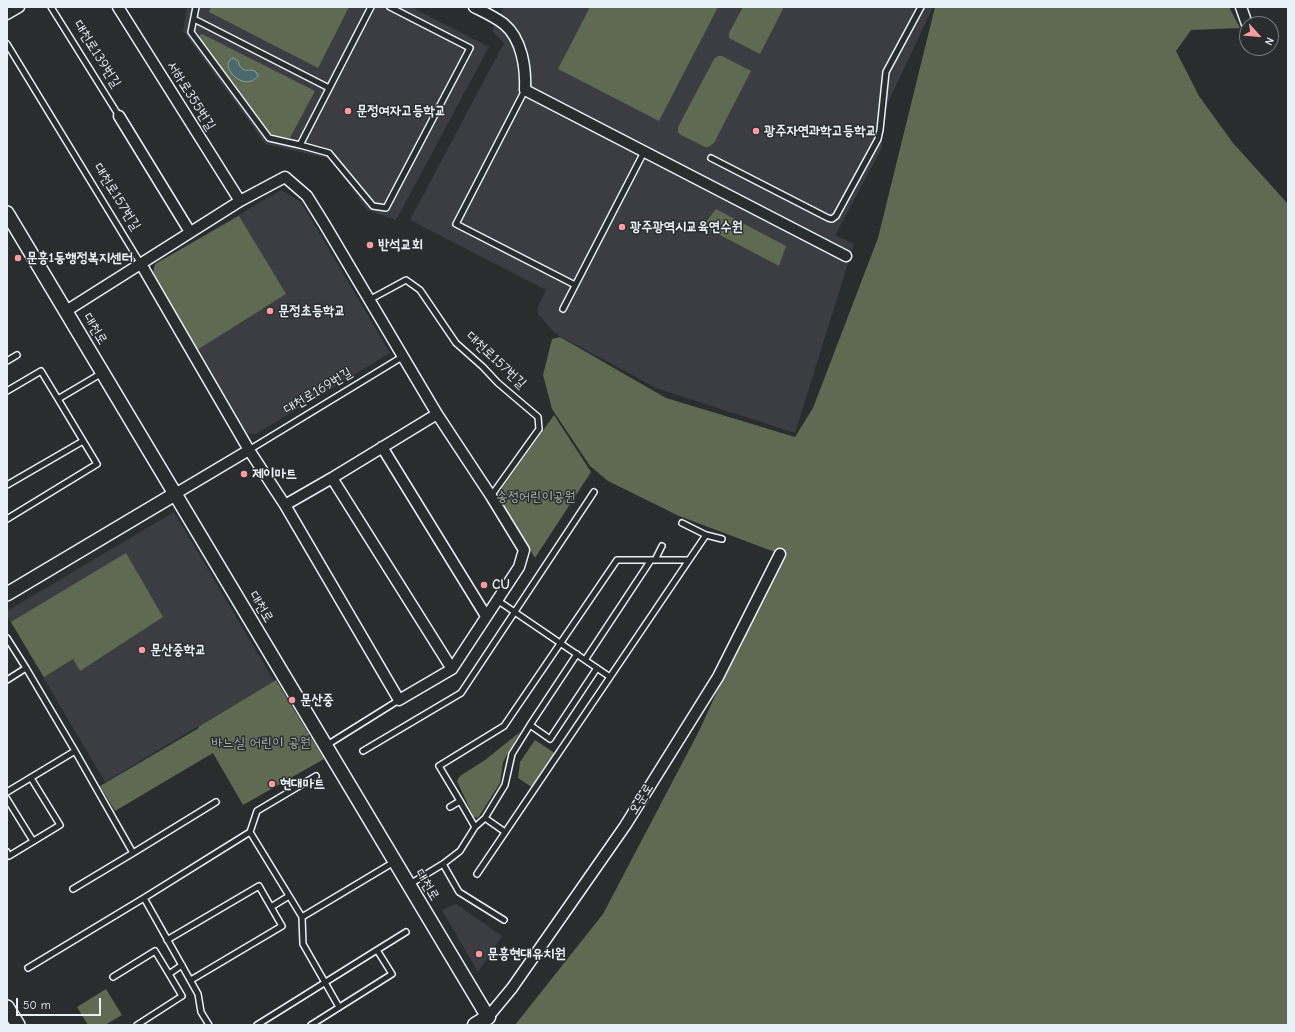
<!DOCTYPE html>
<html>
<head>
<meta charset="utf-8">
<style>
	body { margin:0 }
	#map { position:relative; width:1295px; height:1032px; overflow:hidden; background:#2a2d2e; font-family:"Comic Neue",sans-serif }
	canvas { display:block }
	.frame { position:absolute; inset:0; border:8px solid #e8f1f8; pointer-events:none }
	.north { position:absolute; left:1239px; top:16px; width:40px; height:40px; box-sizing:border-box; background:#2a2d2e; border:1px solid #767b7f; border-radius:50%; rotate:117deg; font-size:11px; font-weight:700; line-height:16px; text-align:center; color:#e8f1f8 }
	.north::after { content:''; display:block; margin:auto; width:14px; height:18px; background:#ff9aa2; clip-path:polygon(50% 0,100% 100%,50% 72%,0 100%) }
	.scale { position:absolute; left:16px; top:998px; width:85px; height:18px; box-sizing:border-box; border:2px solid #e8f1f8; border-top:0; padding-left:5px; font-size:12px; line-height:14px; white-space:nowrap; color:#e8f1f8; -webkit-text-stroke:3px #2a2d2e; paint-order:stroke }
</style>
</head>
<body>
<div id="map">
<canvas width="1295" height="1032"></canvas>
<div class="frame"></div>
<div class="north">N</div>
<div class="scale">50 m</div>
</div>
<script>
const ctx = document.querySelector('canvas').getContext('2d');
ctx.lineJoin = 'round';
function paint(path, color) { ctx.fillStyle = color; ctx.fill(path, 'evenodd'); }
function trace(path, color, width, dash) { ctx.strokeStyle = color; ctx.lineWidth = width; ctx.lineCap = dash ? 'butt' : 'round'; ctx.setLineDash(dash || []); ctx.stroke(path); }
function label(font, color, halo, rows, align = 'center') {
  ctx.font = font + ' "Comic Neue","Poor Story",sans-serif'; ctx.lineWidth = 3; ctx.setLineDash([]); ctx.textBaseline = 'middle'; ctx.strokeStyle = halo; ctx.fillStyle = color; for (const [text, x, y, turn = 0] of rows) {
    ctx.save(); ctx.translate(x, y); ctx.rotate((+turn || 0) * Math.PI / 180); ctx.textAlign = isNaN(turn) ? turn : align; if (halo) ctx.strokeText(text, 0, 0); ctx.fillText(text, 0, 0); ctx.restore();
  }
}
const built = new Path2D(`
	M187 7H411L489 47 396 220 367 210 331 159 265 144 254 128 183 31Z
	M504 7H933L882 115V148L835 235 854 244 795 433 656 388 556 334 538 314V307L546 290 410 220 504 43 492 31Z
	M281 190 301 202 390 353 256 434 244 433 153 273 155 264Z
	M174 512 274 681 105 782 7 616V611Z
	M456 904 502 936 478 972 442 910Z`);
const green = new Path2D(`
	M211 7H349L318 68 209 12Z
	M590 7H718L659 121 558 69Z
	M743 7H784L760 54 729 38V33Z
	M935 7H1229L1240 28 1191 30 1176 51 1199 96 1233 143 1288 204V1025H515L603 914 699 731 780 554 679 516 608 481 590 466 552 409 543 375 552 339 560 337 666 398 795 437 813 408 878 238Z
	M202 34 315 91 290 138 269 134 197 37Z
	M718 56H722L751 71 714 143 708 147H705L681 135 678 132V127L714 59Z
	M716 209 786 246 779 266 703 226Z
	M239 216 286 294 197 350 153 273 155 264Z
	M554 415 591 472 535 558 497 495Z
	M126 553 163 617 80 671 73 659 44 677 11 622Z
	M276 680 324 759 243 805 213 753 115 811 100 786 199 728 198 727Z
	M520 732 503 762 500 783 480 815 477 818 473 816 457 781 460 776 485 760Z
	M535 740 556 754 533 788 518 778 520 762Z
	M106 989 122 1015 105 1025H88L77 1007Z`);
const water = new Path2D(`
	M233 58 238 61C241 70 243 71 253 70L257 73 258 76C243 94 217 64 233 58Z`);
const service = new Path2D(`
	M51 7 119 116
	M196 7 191 32 269 138 300 145 371 7
	M194 19 329 88
	M7 44 141 264
	M525 90 456 224 575 285
	M300 145 329 153 373 206 386 208 470 48 390 7
	M711 158 828 218 832 219 836 216 878 139 880 130 886 72 921 7
	M369 300 406 280 420 290 456 343 483 367 498 383 538 417 539 429 491 496
	M563 309 644 152
	M7 361 17 355
	M7 391 41 371 58 399
	M249 450 402 357
	M7 485 83 441
	M7 519 97 464 58 399 102 373
	M682 523 706 535 689 560
	M706 535 722 539
	M655 560 662 546
	M497 600 610 677
	M7 638 26 668 7 680
	M585 660 651 560
	M530 725 550 739 597 668
	M327 745 399 700
	M75 751 133 853 216 802
	M363 751 461 693 594 492
	M7 792 75 751 26 668
	M7 799 33 841
	M450 807 460 801
	M485 818 505 832
	M475 827 460 801 439 766 504 726 617 560H689L477 874
	M250 832 302 917
	M7 852 9 856 60 825 31 778
	M443 864 459 892 504 920
	M410 884 443 864 460 851 475 827 485 818 505 785 512 754 530 725 577 654
	M73 889 133 853
	M144 898 198 994 201 1012 209 1025
	M167 940 259 886 271 907
	M28 968 144 898 250 832 257 811 316 776
	M113 977 155 951 169 974 182 965
	M191 980 282 926 271 907 289 896
	M339 1007 303 944 302 917 394 862
	M137 1025 182 996 169 974
	M257 1025 377 950
	M311 1025 392 974 377 950 406 932`);
const minor = new Path2D(`
	M118 7 240 201
	M474 7C484 12 495 17 504 24 522 39 526 68 525 90L846 256
	M1241 7 1247 24
	M7 14 19 7
	M119 116 190 232
	M66 311 240 201 285 177 307 196 325 225 437 414 491 496 524 550 519 567 452 669 399 700 285 505 249 450 141 264
	M382 447 486 616
	M332 478 452 669
	M175 494 249 450
	M285 505 332 478 437 414
	M488 1017 512 988 625 826 718 677 780 554`);
const tertiary = new Path2D(`
	M7 213 488 1017
	M7 594 175 494
	M7 1007 18 1025`);
const secondary = new Path2D(`
	M475 1025 488 1017`);
const markers = [
	[348,111,4,"#ff9aa2"],
	[756,131,4,"#ff9aa2"],
	[622,227,4,"#ff9aa2"],
	[370,245,4,"#ff9aa2"],
	[18,258,4,"#ff9aa2"],
	[270,311,4,"#ff9aa2"],
	[244,474,4,"#ff9aa2"],
	[484,585,4,"#ff9aa2"],
	[142,650,4,"#ff9aa2"],
	[292,700,4,"#ff9aa2"],
	[272,784,4,"#ff9aa2"],
	[479,954,4,"#ff9aa2"]
];
const streetNames = [
	["대천로139번길",97,54,58],
	["서하로355번길",191,96,58],
	["대천로157번길",117,197,58],
	["대천로",95,329,59],
	["대천로157번길",496,360,43],
	["대천로169번길",318,391,-31],
	["대천로",261,607,59],
	["오문로",641,799,-58],
	["대천로",427,885,59]
];
const poiNames = [
	["문정여자고등학교",356,111],
	["광주자연과학고등학교",764,131],
	["광주광역시교육연수원",630,227],
	["반석교회",378,245],
	["문흥1동행정복지센터",26,258],
	["문정초등학교",278,311],
	["제이마트",252,474],
	["CU",492,585],
	["문산중학교",150,650],
	["문산중",300,700],
	["현대마트",280,784],
	["문흥현대유치원",487,954]
];
const parkNames = [
	["송정어린이공원",536,497],
	["바느실 어린이 공원",261,743]
];
paint(built, '#3c3d43');
paint(green, '#5e6a51');
paint(water, '#4b696c');
trace(water, '#8a9fa4', 1);
trace(service, '#e8f1f8', 8);
trace(minor, '#e8f1f8', 13);
trace(tertiary, '#e8f1f8', 16);
trace(secondary, '#e8f1f8', 17);
trace(service, '#2a2d2e', 5);
trace(minor, '#2a2d2e', 10);
trace(tertiary, '#2a2d2e', 13);
trace(secondary, '#2a2d2e', 14);
for (const [x, y, r, color] of markers) { const dot = new Path2D(); dot.arc(x, y, r, 0, 2 * Math.PI); ctx.fillStyle = color; ctx.fill(dot); trace(dot, '#2a2d2e', 1.5); }
label('14px', '#e8f1f8', '#2a2d2e', streetNames);
label('bold 14px', '#e8f1f8', '#2a2d2e', poiNames, 'left');
label('14px', '#aab4ad', '#2a2d2e', parkNames);
</script>
</body>
</html>
